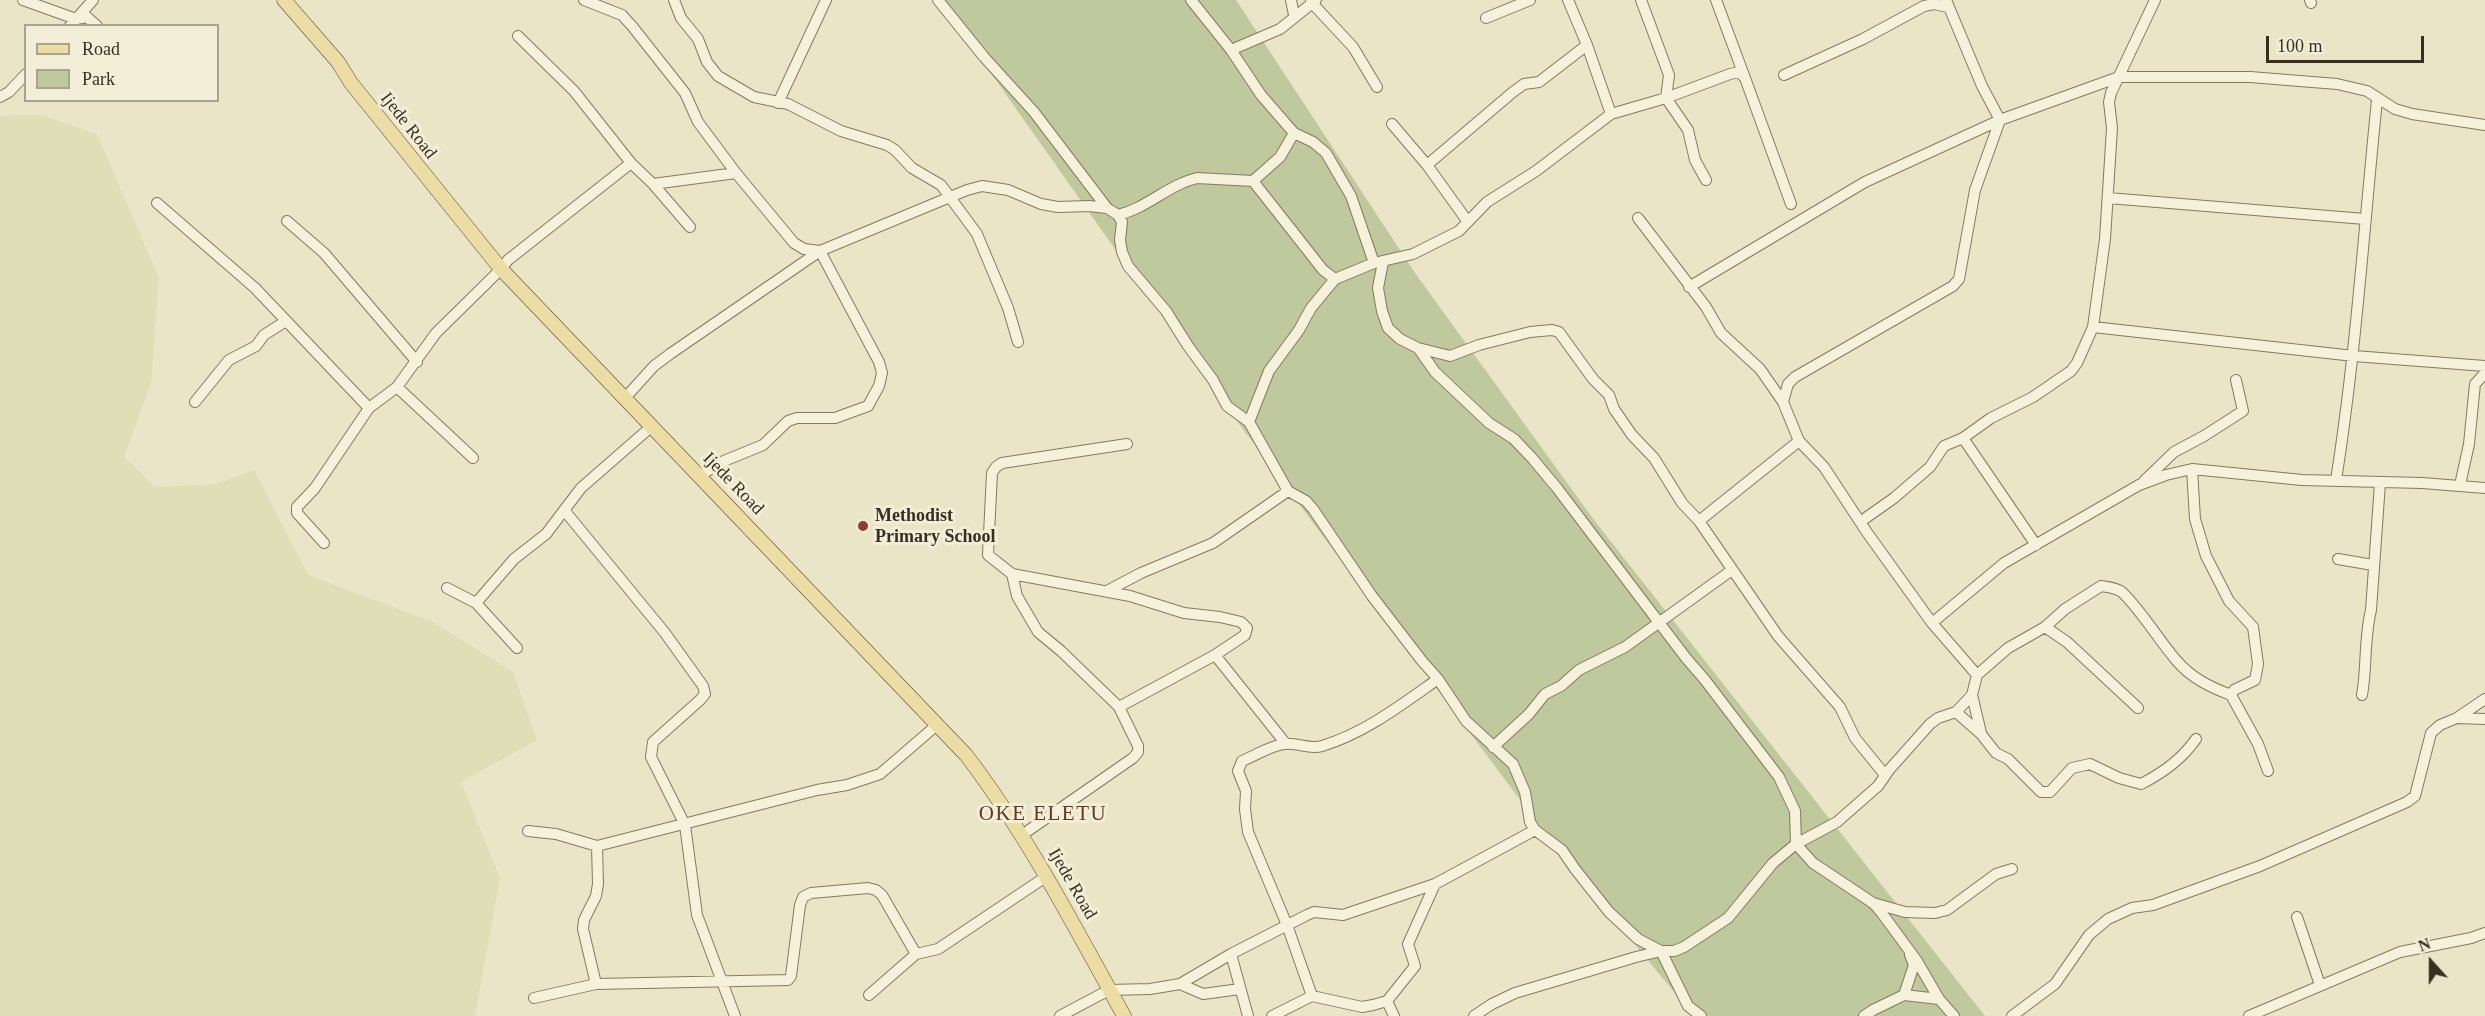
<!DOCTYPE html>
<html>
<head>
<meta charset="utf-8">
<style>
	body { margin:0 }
	#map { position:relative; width:2485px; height:1016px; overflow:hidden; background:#ebe5c8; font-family:"Times New Roman",serif }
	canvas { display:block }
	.legend { position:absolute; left:24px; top:24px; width:195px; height:78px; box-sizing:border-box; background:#f3eed7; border:2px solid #a8a28e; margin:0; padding:8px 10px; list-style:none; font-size:18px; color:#382f21 }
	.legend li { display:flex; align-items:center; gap:12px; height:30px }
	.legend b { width:30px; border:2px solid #a8a28e }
	.north { position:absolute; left:2401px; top:932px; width:60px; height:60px; -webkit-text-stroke:4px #f3eed7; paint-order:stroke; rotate:339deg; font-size:16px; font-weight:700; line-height:24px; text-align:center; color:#382f21 }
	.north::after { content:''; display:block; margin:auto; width:21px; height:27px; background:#382f21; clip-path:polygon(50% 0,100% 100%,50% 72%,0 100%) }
	.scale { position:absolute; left:2266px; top:36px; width:158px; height:27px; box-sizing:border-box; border:3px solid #382f21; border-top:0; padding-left:8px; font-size:18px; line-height:21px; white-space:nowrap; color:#382f21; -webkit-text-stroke:4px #f3eed7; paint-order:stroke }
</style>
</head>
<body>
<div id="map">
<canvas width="2485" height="1016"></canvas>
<ul class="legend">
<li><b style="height:8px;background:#ebdda4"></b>Road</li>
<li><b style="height:16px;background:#bfc99d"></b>Park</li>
</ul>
<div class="north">N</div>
<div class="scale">100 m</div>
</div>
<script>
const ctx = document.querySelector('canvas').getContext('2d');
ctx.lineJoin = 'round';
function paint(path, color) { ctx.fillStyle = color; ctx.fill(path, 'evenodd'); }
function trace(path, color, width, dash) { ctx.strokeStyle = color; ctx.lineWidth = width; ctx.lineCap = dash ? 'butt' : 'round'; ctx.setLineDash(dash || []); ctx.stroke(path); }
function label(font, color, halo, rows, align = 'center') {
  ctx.font = font + ' "Times New Roman",serif'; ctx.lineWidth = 6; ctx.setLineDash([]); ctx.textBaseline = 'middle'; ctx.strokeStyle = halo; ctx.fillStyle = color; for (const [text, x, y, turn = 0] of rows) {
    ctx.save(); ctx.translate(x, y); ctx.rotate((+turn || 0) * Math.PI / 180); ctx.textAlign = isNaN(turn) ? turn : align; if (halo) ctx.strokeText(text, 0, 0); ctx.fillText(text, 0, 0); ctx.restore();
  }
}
const farmland = new Path2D(`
	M41 115 97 134 159 278 151 383 124 457 155 487 216 484 254 470 308 575 433 622 513 672 537 740 461 782 500 878 475 1016H0V116Z`);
const green = new Path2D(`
	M933 0H1236L1415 273 1594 520 1985 1016H1694L1565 860 1225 405 976 52Z`);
const minor = new Path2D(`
	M23 0 76 19 87 17 97 26
	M584 0 622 15 632 26 685 93 698 122 736 173 794 243 804 249 820 251 879 362 882 373 879 386 868 406 835 418H797L788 421 763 445 719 463 700 476
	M674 0 681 18 698 39 707 62 718 76 754 97 788 104 841 131 887 145 895 150 912 168 941 185 977 234 1008 308 1018 342
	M938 0 984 57 1034 112 1107 208
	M1191 0 1231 50 1261 95 1294 133 1313 142 1326 153 1351 196 1374 263
	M1291 0 1294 15
	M1568 0 1587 45 1611 114
	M1641 0 1669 75 1666 98 1688 130 1695 160 1706 180
	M1716 0 1745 78
	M2310 0 2311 3
	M1311 2 1353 47 1377 87
	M1486 18 1530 0
	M70 26 93 0
	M518 36 574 91 631 163 653 184 690 227
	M1231 50 1280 29 1316 0
	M1784 75 1863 39 1924 6 1934 4 1948 7
	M0 97 9 92 26 74
	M778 103 826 0
	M1392 124 1427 165 1468 222
	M1427 165 1513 92 1524 84 1539 82 1587 45
	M1253 181 1323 270 1335 279
	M653 184 736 173
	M2108 198 2365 219
	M157 203 255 288 369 408
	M1118 215C1147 208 1168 185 1197 178L1253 181 1280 157 1294 133
	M1638 218 1706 307 1721 333 1760 369 1783 402 1799 441 1824 467 1866 531 1932 623 1977 675
	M287 221 324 253 417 362
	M1383 262 1378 288 1382 311 1388 328 1400 339 1418 348 1435 372 1489 423 1514 439 1532 458 1557 488 1686 658 1705 680 1779 777 1795 811 1796 844 1813 863 1873 903 1881 912 1917 961 1939 999 1954 1016
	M1689 287 1865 182 2000 120 2119 77H2250L2337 84 2367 91 2395 109 2412 114 2485 125
	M2093 327 2354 356 2485 366
	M1418 348 1450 356 1479 345 1530 332 1552 330 1559 332 1593 379 1609 395 1614 409 1632 435 1654 458 1682 503 1699 521 1778 636 1840 707 1855 738 1885 775
	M397 387 473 458
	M625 398 654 366 670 354 820 251 967 190 982 186 1008 190 1041 204 1058 207 1089 206 1107 208 1118 215 1122 222 1120 240 1122 252 1128 266 1166 311 1188 346 1213 380 1227 406 1249 422 1288 491 1306 501 1313 509 1372 596 1422 661 1438 679 1466 721 1513 764 1525 792 1530 822 1535 830 1562 850 1575 869 1609 912 1638 939 1661 951 1688 1006 1701 1016
	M195 402 229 360 256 346 264 335 286 321
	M1783 402 1788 384 1795 377 1953 286 1959 279 1975 190 2000 120 1982 86 1946 0
	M1249 422 1269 371 1299 330 1311 308 1335 279 1374 263 1413 254 1459 231 1487 202 1536 171 1611 114 1666 98 1730 74 1739 72 1745 78 1791 204
	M1963 438 2036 545
	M2192 469 2195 519 2206 556 2229 601 2253 627 2258 664 2255 680 2234 690 2231 695
	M2336 480C2356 354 2364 227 2377 100
	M2144 481 2174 452 2204 436 2243 411 2236 380
	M2460 485 2469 444 2475 384 2485 373
	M564 510 665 633 703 686 705 694 700 700 653 742 651 757 685 825 697 915 735 1016
	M1699 521 1799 441
	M1860 522 1894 498 1930 467 1944 446 1963 438 1991 418 2033 397 2071 371 2077 363 2093 327 2105 239 2112 128 2109 102 2111 93 2155 0
	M324 543 297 513V507L315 488 369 408 397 387 436 333 501 269 508 260 631 163
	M2338 559 2373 565
	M1012 574 1017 596 1038 632 1061 651 1119 707 1138 746V752L1133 758 1022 835
	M447 588 476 603 517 648
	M1107 591 1141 573 1213 543 1288 491
	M476 603 514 559 546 534 581 488 652 426
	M1932 623 2004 563 2139 485 2166 475 2192 469 2302 480 2422 483 2485 488
	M2045 627 2067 642 2138 708
	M1215 655 1286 744
	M1972 695 1981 733
	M2362 695C2367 667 2364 638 2371 610L2380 483
	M1119 707 1215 655 1245 635 1247 628 1241 622 1220 617 1184 613 1130 596 1012 574 988 555 992 473 996 467 1002 463 1127 444
	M1956 712 1981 734 1996 753 2008 759 2041 792H2050L2072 768 2090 764 2119 778 2141 784C2163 773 2182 759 2196 739
	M2458 718 2485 719
	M1493 747 1529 714 1545 694 1561 686 1579 670 1625 647 1732 570
	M528 831 556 834 597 846 817 790 847 785 880 774 938 724
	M1873 903 1905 912 1935 913 1947 910 1996 874 2012 869
	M2297 917 2320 985
	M1231 954 1248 1016
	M596 984 583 929 584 920 596 896 598 884 597 846
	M1180 984 1203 994 1240 989
	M869 995 916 954 938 949 1047 876
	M1904 995 1939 999
	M1312 996 1287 925 1248 832 1245 809 1246 791 1238 771 1242 761C1255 756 1271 745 1285 744 1297 742 1309 750 1322 746 1365 733 1401 705 1438 679
	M534 998 596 984 788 980 791 976 800 905 803 897 811 893 868 888 876 890 882 895 916 954
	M1387 1001 1394 1016
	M1060 1016 1109 990 1150 989 1180 984 1231 954 1307 915 1314 912 1343 915 1435 884 1535 830
	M1272 1016 1312 996 1362 1007 1373 1005 1387 1001 1415 966 1408 944 1435 884
	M1474 1016 1492 1004 1515 993 1636 957 1661 951H1674L1684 947 1728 918 1773 863 1796 844 1837 822 1878 786 1889 770 1930 724 1938 718 1956 712 1972 695 1977 675 2008 648 2045 627 2065 609 2101 586C2108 587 2118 588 2123 593 2143 613 2158 639 2176 660 2191 678 2210 687 2231 695L2258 744 2268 771
	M1864 1016 1873 1010 1904 995 1914 965 1910 955
	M2012 1016 2055 984 2089 935 2108 919 2132 908 2153 905 2260 866 2407 802 2415 796 2431 733 2440 725 2457 718 2485 699
	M2249 1016 2400 952 2471 938 2485 933`);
const major = new Path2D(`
	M284 0 338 62 351 83 501 269 966 755C1028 836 1074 926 1124 1016`);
const markers = [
	[863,526,6,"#903d33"]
];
const streetNames = [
	["Ijede Road",408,126,52],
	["Ijede Road",733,484,46],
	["Ijede Road",1072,884,60]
];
const poiNames = [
	["Methodist",875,516],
	["Primary School",875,537]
];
const quarterNames = [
	["OKE ELETU",1043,814]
];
paint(farmland, '#e0deb6');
paint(green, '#bfc99d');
trace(minor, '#86785f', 12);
trace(major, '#544632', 15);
trace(minor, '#f6f1db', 10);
trace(major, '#ebdda4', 14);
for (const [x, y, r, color] of markers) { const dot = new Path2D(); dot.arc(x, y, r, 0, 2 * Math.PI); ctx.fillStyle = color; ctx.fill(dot); trace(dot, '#f3eed7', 2); }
label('18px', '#382f21', '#f3eed7', streetNames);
label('bold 18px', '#382f21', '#f3eed7', poiNames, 'left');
ctx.letterSpacing = '1.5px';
label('21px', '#613824', '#f3eed7', quarterNames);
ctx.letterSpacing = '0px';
</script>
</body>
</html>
